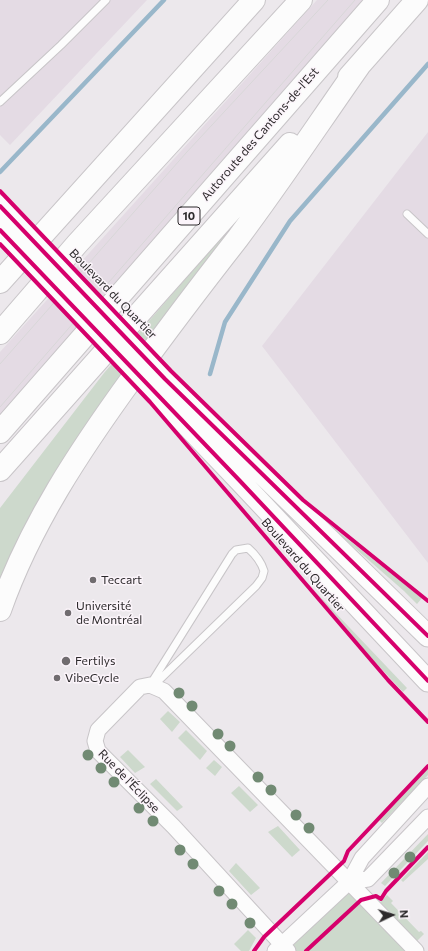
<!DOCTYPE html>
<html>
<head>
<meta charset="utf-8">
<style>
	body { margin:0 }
	#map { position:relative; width:428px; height:951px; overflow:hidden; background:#ece8ec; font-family:Commissioner,sans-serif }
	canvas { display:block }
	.north { position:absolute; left:372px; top:895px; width:40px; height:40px; -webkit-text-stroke:3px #fbf4fa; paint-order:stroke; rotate:86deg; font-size:11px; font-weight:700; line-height:16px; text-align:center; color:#2d2a2c }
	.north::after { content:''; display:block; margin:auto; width:14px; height:18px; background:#2d2a2c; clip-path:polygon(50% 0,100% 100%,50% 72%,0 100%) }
</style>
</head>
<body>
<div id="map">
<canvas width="428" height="951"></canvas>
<div class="north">N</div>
</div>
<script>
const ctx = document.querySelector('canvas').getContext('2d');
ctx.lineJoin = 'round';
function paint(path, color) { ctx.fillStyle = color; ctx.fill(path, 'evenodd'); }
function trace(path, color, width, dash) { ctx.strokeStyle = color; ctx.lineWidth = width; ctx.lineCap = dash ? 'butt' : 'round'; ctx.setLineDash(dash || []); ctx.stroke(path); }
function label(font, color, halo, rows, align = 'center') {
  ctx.font = font + ' Commissioner,sans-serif'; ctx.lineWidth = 3; ctx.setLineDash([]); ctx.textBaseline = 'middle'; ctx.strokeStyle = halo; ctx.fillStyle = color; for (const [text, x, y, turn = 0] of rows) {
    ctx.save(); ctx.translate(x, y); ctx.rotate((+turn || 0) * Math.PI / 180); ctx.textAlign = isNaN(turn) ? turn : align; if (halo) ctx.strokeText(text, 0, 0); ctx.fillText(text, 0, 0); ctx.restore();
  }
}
const built = new Path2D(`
	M0 0H147L10 145 0 135Z
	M317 0H363L0 415V352Z
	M428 132V563L262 346Z`);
const green = new Path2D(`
	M270 181 0 596V508L104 373Z
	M316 514 422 598 417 604 404 591Z
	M310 586 407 688 403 692 374 661Z
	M168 711 180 722 172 732 160 719Z
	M186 730 207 751 200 760 178 738Z
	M128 750 145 767 135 773 120 757Z
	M214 760 222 767 215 776 206 768Z
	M428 768V775L382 823 379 820Z
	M156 779 183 807 177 811 150 784Z
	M239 786 258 805 250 812 231 793Z
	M278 826 300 850 292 857 268 832Z
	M428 834V841L385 886 381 883Z
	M428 852V859L403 882 401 880Z
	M236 863 260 888 251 895 229 871Z
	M349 882 416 951H288L282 945Z
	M387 895 393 901 391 903 419 932 421 931 424 934 416 942 380 902Z
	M248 930 256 938 249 951H241L234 944Z`);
const stream = new Path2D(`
	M0 172 164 0
	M210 374 225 322 290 221 428 64`);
const service = new Path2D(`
	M0 102 61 45 106 0
	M407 214 428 234
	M150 685 232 554 236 550 248 548C256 555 261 561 264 571L262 578 256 586 154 685`);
const minor = new Path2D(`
	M349 882 368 879 428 817
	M275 951 349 882 362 858 428 786
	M288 951 174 827 98 751 95 741 98 730 140 687 150 685 164 691 416 951`);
const secondary = new Path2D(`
	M165 379 428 636
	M156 393 240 481 428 681`);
const motorway = new Path2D(`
	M349 77 417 0
	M0 282 254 0
	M0 333 77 244 301 0
	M0 432 378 0
	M0 470 290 144
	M0 610C30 525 80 450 133 377 167 330 202 284 238 238 280 182 319 123 359 66`);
const tram = new Path2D(`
	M0 364 186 153 328 0
	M0 407 355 0`);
const secondaryBridge = new Path2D(`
	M0 206 165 379
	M0 230 156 393`);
const cycleway = new Path2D(`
	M0 191 171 371 303 500 428 601
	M0 206 165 379 428 636
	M0 230 240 481 428 681
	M0 244 150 402 388 680 428 722
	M254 951 264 937 344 861 348 851 428 766
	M306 951 361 900 376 896 381 899 386 891 428 847`);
const trees = [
	[179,693],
	[192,706],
	[218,734],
	[230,746],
	[88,755],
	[101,768],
	[258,777],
	[114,782],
	[271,790],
	[139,808],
	[296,815],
	[153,821],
	[309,828],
	[180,850],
	[410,857],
	[193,864],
	[394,873],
	[219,891],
	[232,904],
	[250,923]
];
const markers = [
	[93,580,4,"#706c6f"],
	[68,613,4,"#706c6f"],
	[66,661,5,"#706c6f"],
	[57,678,4,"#706c6f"]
];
const shields = [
	[189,216,22]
];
const shieldNames = [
	["10",189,216]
];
const streetNames = [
	["Autoroute des Cantons-de-l'Est",260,134,-49],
	["Boulevard du Quartier",113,294,46],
	["Boulevard du Quartier",303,565,49],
	["Rue de l'Éclipse",129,781,46]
];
const poiNames = [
	["Teccart",101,580],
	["Université",76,606],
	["de Montréal",76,620],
	["Fertilys",75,661],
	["VibeCycle",65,678]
];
paint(built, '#e4dbe4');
paint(green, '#cdd9cc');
trace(stream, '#99b7ca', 4.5);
trace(service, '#c8c5c8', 9);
trace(minor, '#c8c5c8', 17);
trace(secondary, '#c8c5c8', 23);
trace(motorway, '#c8c5c8', 24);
trace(service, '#fcfcfc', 7);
trace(minor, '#fcfcfc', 15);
trace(secondary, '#fcfcfc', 21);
trace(motorway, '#fcfcfc', 22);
trace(tram, '#d8d7d8', 1);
trace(secondaryBridge, '#c8c5c8', 23, []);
trace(secondaryBridge, '#fcfcfc', 21);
trace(cycleway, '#d6006c', 4);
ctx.fillStyle = '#718a73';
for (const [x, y] of trees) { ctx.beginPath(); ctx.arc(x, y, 5.5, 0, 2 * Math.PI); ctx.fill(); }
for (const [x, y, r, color] of markers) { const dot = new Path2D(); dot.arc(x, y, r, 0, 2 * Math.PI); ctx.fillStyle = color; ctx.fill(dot); trace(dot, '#fbf4fa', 1.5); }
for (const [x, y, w] of shields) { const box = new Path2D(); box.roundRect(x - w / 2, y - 9, w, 18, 3); ctx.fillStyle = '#fbf4fa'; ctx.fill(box); trace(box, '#2d2a2c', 1); }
label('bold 11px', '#2d2a2c', null, shieldNames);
label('12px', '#2d2a2c', '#fbf4fa', streetNames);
label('12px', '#2d2a2c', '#fbf4fa', poiNames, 'left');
</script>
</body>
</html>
